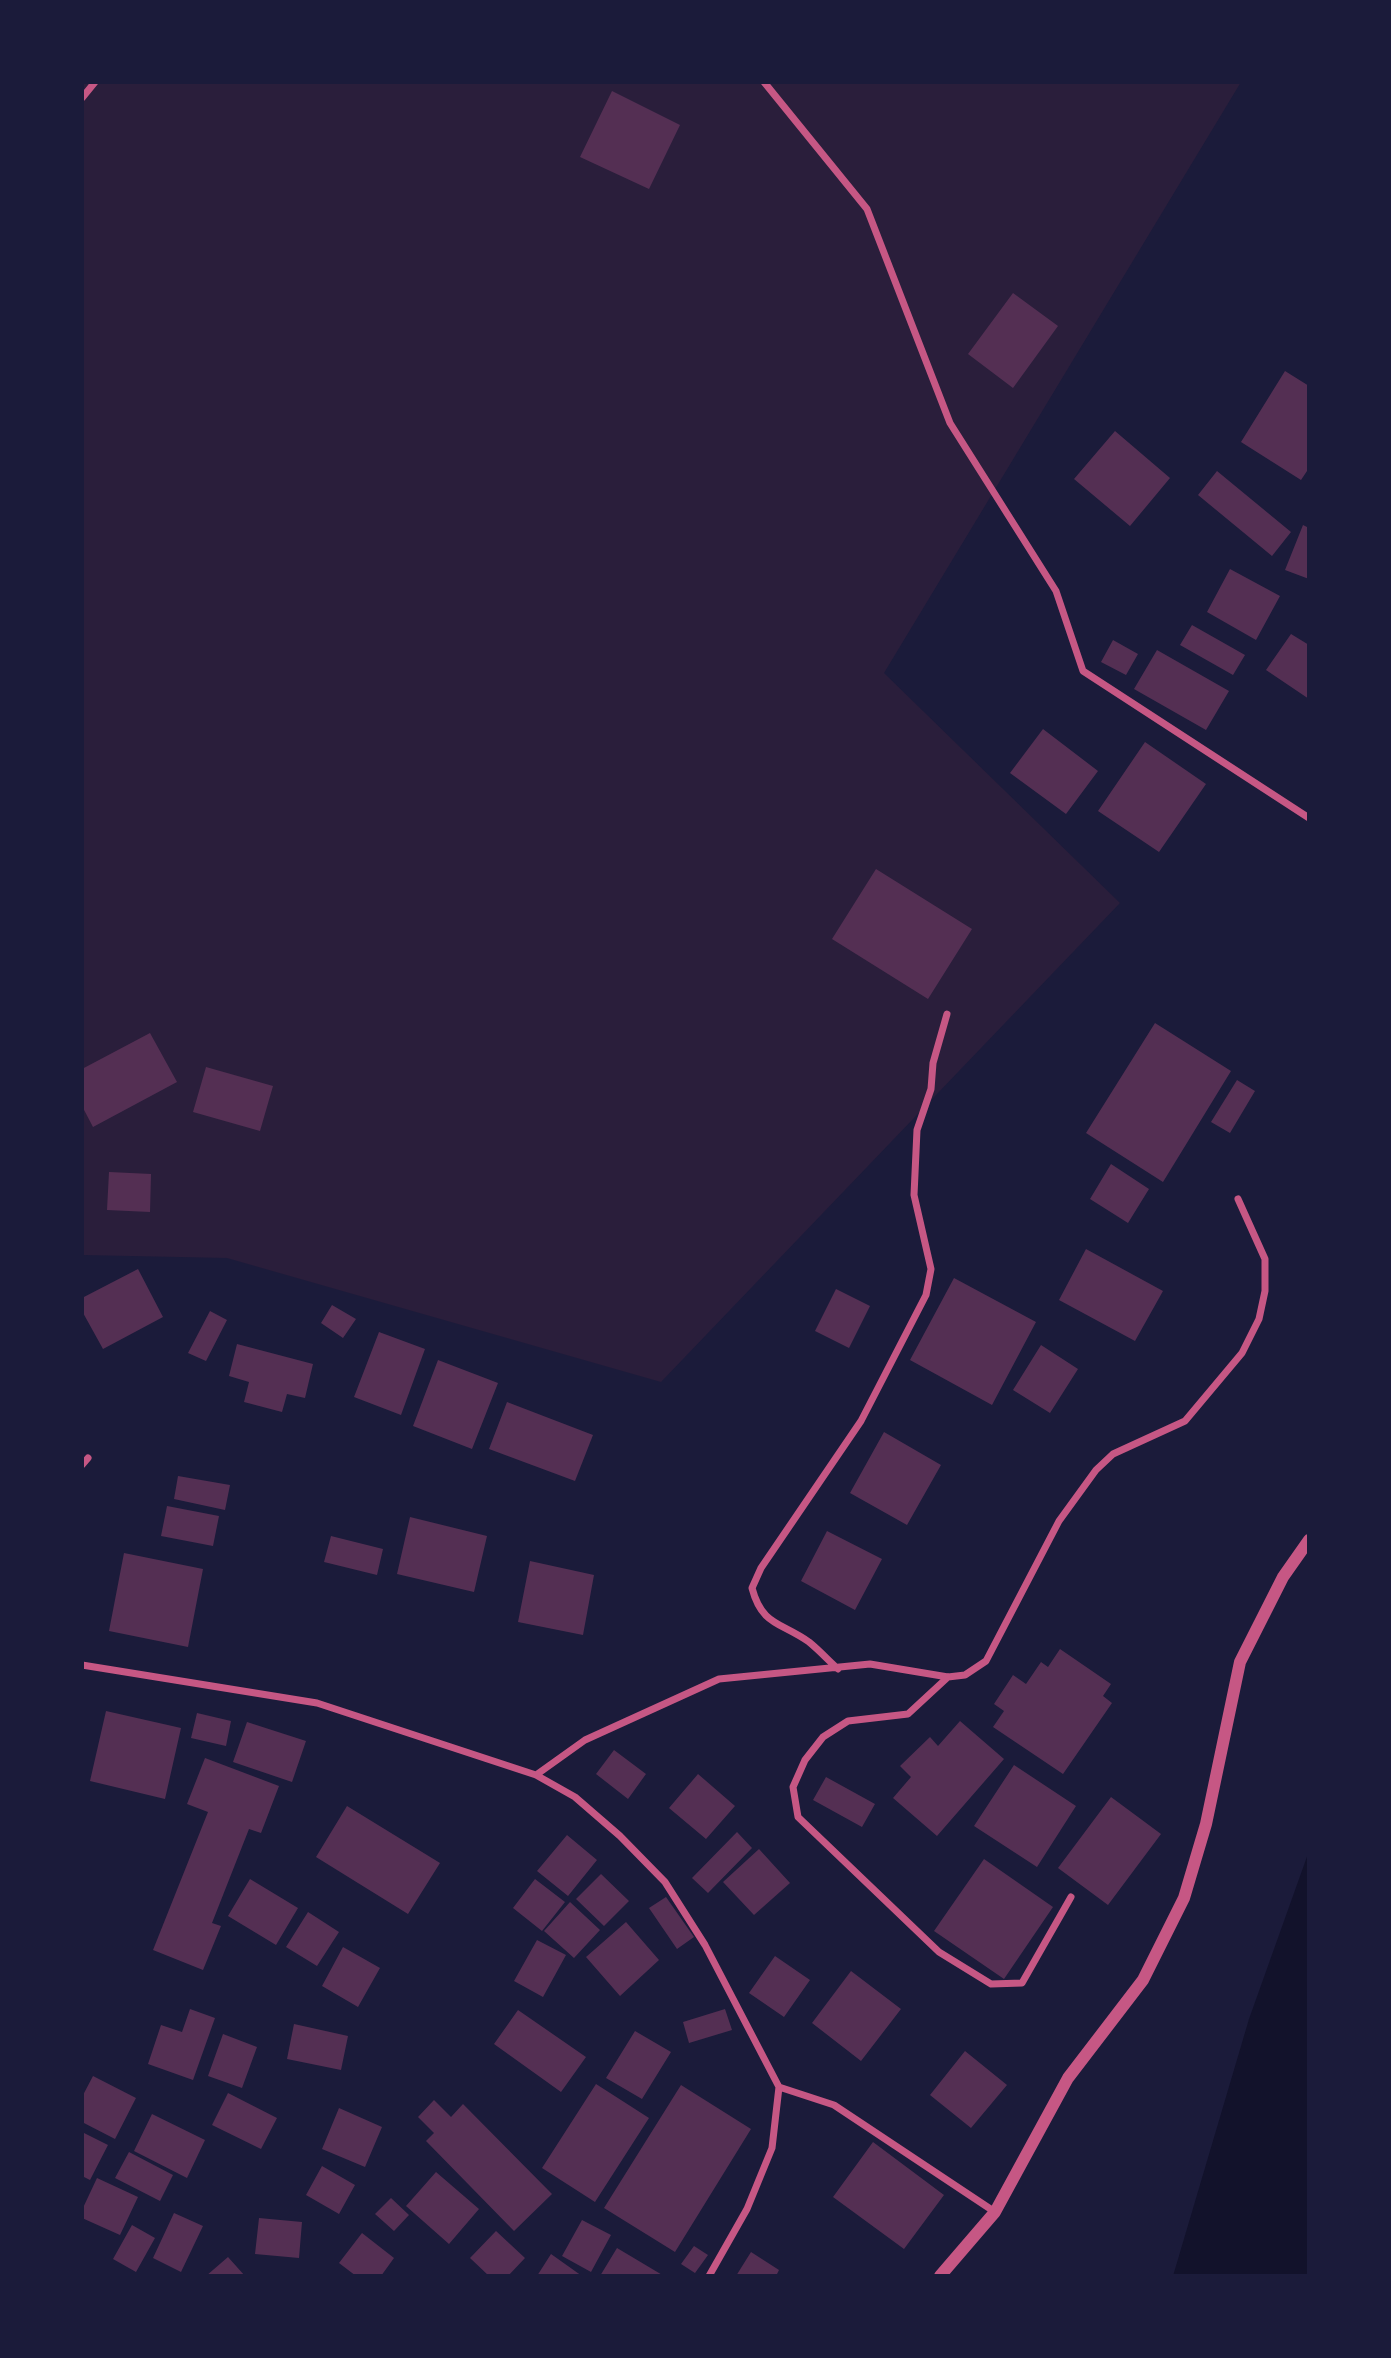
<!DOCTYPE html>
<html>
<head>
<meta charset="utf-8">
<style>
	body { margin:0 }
	#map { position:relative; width:1391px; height:2358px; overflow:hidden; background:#1b1b3a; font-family:Poppins,sans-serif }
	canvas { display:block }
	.frame { position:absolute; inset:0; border:84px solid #1b1b3a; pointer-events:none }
</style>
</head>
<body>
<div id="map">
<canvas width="1391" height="2358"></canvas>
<div class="frame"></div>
</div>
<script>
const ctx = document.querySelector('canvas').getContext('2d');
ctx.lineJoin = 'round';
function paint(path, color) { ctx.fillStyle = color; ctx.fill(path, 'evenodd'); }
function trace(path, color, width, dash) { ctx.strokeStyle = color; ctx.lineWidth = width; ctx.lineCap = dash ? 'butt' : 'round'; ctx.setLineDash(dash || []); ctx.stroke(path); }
const green = new Path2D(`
	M82 82H1241L884 673 1120 903 661 1382 227 1258 82 1255Z`);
const water = new Path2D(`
	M1309 1851V2276H1173L1249 2019Z`);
const building = new Path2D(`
	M612 91 680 125 649 189 580 157Z
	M1013 293 1058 326 1013 388 968 354Z
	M1285 371 1309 386V468L1301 480 1241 442Z
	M1115 431 1170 478 1130 526 1074 479Z
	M1217 471 1291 532 1272 556 1198 495Z
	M1303 525 1309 528V579L1285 570Z
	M1230 569 1280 596 1256 640 1207 612Z
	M1192 625 1245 655 1233 675 1180 645Z
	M1291 634 1309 645V699L1266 670Z
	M1113 640 1138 654 1126 675 1101 662Z
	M1157 650 1229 691 1206 730 1134 689Z
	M1043 729 1098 771 1066 814 1010 773Z
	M1145 742 1206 784 1159 852 1098 811Z
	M876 869 972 929 928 999 832 939Z
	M1155 1023 1231 1071 1163 1182 1086 1133Z
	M150 1033 177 1082 93 1127 82 1106V1069Z
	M206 1067 273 1086 260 1131 193 1112Z
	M1237 1080 1255 1091 1230 1133 1211 1122Z
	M1111 1164 1149 1189 1128 1223 1090 1199Z
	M109 1172 151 1174 150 1212 107 1210Z
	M1086 1249 1163 1291 1135 1341 1059 1300Z
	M138 1269 163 1317 103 1349 82 1311V1298Z
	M954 1278 1036 1322 992 1405 910 1360Z
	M836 1289 870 1306 849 1348 815 1331Z
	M332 1305 356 1319 343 1338 321 1323Z
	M210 1311 227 1320 206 1361 188 1353Z
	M379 1332 425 1349 401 1415 354 1397Z
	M237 1344 313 1364 305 1398 287 1394 282 1412 244 1402 249 1382 229 1376Z
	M1041 1345 1078 1369 1050 1413 1013 1390Z
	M438 1360 498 1383 472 1449 413 1426Z
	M507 1402 593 1435 575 1481 489 1449Z
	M884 1432 941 1465 907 1525 850 1493Z
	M178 1476 230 1485 225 1510 174 1499Z
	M167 1506 219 1516 213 1546 161 1536Z
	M410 1517 487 1536 474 1592 397 1574Z
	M827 1531 882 1559 855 1610 801 1581Z
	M331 1536 383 1549 377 1575 324 1562Z
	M124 1553 203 1569 188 1647 109 1631Z
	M530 1561 594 1575 583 1635 518 1622Z
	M1060 1649 1111 1684 1103 1696 1112 1703 1063 1774 993 1727 1004 1711 994 1704 1013 1675 1026 1684 1041 1662 1048 1667Z
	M106 1711 181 1728 165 1799 90 1781Z
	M197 1713 231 1721 226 1746 191 1738Z
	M960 1721 1004 1759 937 1836 893 1798 911 1777 900 1766 930 1737 938 1746Z
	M247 1722 306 1741 292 1782 233 1762Z
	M614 1750 646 1774 628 1799 596 1774Z
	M205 1758 279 1786 261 1833 249 1829 212 1923 221 1926 203 1970 153 1950 208 1812 187 1804Z
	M1014 1765 1076 1806 1037 1867 974 1826Z
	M698 1774 735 1806 706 1839 669 1808Z
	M826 1777 875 1804 862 1827 813 1800Z
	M1111 1797 1161 1834 1108 1905 1058 1868Z
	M347 1806 440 1863 408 1914 316 1857Z
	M737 1832 752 1848 708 1893 692 1878Z
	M567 1835 597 1860 568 1896 537 1871Z
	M759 1849 790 1883 754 1915 723 1882Z
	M984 1859 1053 1907 1004 1979 934 1931Z
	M601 1874 629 1901 604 1926 576 1899Z
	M250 1879 298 1908 276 1945 228 1916Z
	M535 1879 565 1902 542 1931 513 1908Z
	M666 1897 694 1937 677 1949 649 1908Z
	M570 1902 600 1930 574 1958 544 1931Z
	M308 1912 339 1932 317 1966 286 1947Z
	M626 1922 659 1960 620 1996 586 1957Z
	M537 1940 566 1955 543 1997 514 1981Z
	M343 1947 380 1968 358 2007 322 1986Z
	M775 1956 810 1980 784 2017 749 1993Z
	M851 1971 901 2009 861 2061 812 2023Z
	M190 2009 215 2018 193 2080 148 2064 161 2025 182 2032Z
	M725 2009 732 2030 689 2043 683 2022Z
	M518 2010 586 2057 561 2092 494 2044Z
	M294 2024 348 2036 341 2070 287 2059Z
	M635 2031 671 2052 642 2099 606 2078Z
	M223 2034 257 2047 242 2088 208 2076Z
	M965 2051 1007 2085 971 2128 930 2095Z
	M93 2076 136 2098 115 2139 82 2122V2097Z
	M596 2084 649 2118 595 2202 542 2168Z
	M681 2085 751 2129 675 2252 604 2208Z
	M228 2093 277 2118 261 2149 212 2125Z
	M434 2100 451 2117 463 2104 552 2194 514 2231 426 2141 434 2133 418 2117Z
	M339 2108 382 2127 365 2167 322 2149Z
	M152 2114 205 2140 187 2178 134 2151Z
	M82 2132 108 2145 90 2180 82 2176Z
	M873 2142 944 2195 904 2249 833 2197Z
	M129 2152 173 2175 160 2201 115 2178Z
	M322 2166 355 2185 339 2214 306 2195Z
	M436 2172 479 2209 449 2244 406 2206Z
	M97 2178 138 2197 120 2235 82 2218V2210Z
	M391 2198 409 2215 394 2231 375 2214Z
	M174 2213 203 2226 181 2272 153 2258Z
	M259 2218 302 2222 299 2258 255 2254Z
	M582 2220 611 2235 591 2272 562 2256Z
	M132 2225 155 2238 136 2272 113 2259Z
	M496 2231 525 2258 508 2276H489L470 2258Z
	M362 2233 394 2258 381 2276H356L339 2263Z
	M694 2246 708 2255 695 2273 681 2264Z
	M617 2248 664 2276H600Z
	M751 2252 779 2270 776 2276H736Z
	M551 2254 582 2276H537Z
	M228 2257 245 2276H206Z`);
const minor = new Path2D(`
	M764 82 867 209 950 423 1056 591 1083 671 1309 818
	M82 98 95 82
	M82 1465 88 1458
	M82 1665 317 1703 536 1775 575 1797 620 1836 665 1882 705 1945 779 2087 772 2148 747 2209 709 2276
	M838 1669C828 1660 819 1650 809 1642 781 1622 762 1626 752 1588L761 1568 861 1421 926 1295 931 1269 914 1195 917 1130 931 1089 933 1063 947 1014
	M948 1677 908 1714 848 1721 823 1737 805 1760 793 1787 798 1817 939 1952 991 1984 1022 1983 1071 1897
	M536 1775 585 1740 719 1679 870 1664 948 1677 965 1675 986 1661 1059 1521 1096 1470 1113 1454 1185 1421 1242 1353 1259 1319 1265 1291V1259L1238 1199
	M779 2087 834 2105 995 2212`);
const tertiary = new Path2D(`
	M940 2276 995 2212 1068 2078 1143 1980 1184 1898 1206 1824 1240 1662 1283 1577 1309 1540`);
paint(green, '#2a1e3b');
paint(water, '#12122b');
paint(building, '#542f53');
trace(minor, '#c65784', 7);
trace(tertiary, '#c65784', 12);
</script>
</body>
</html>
